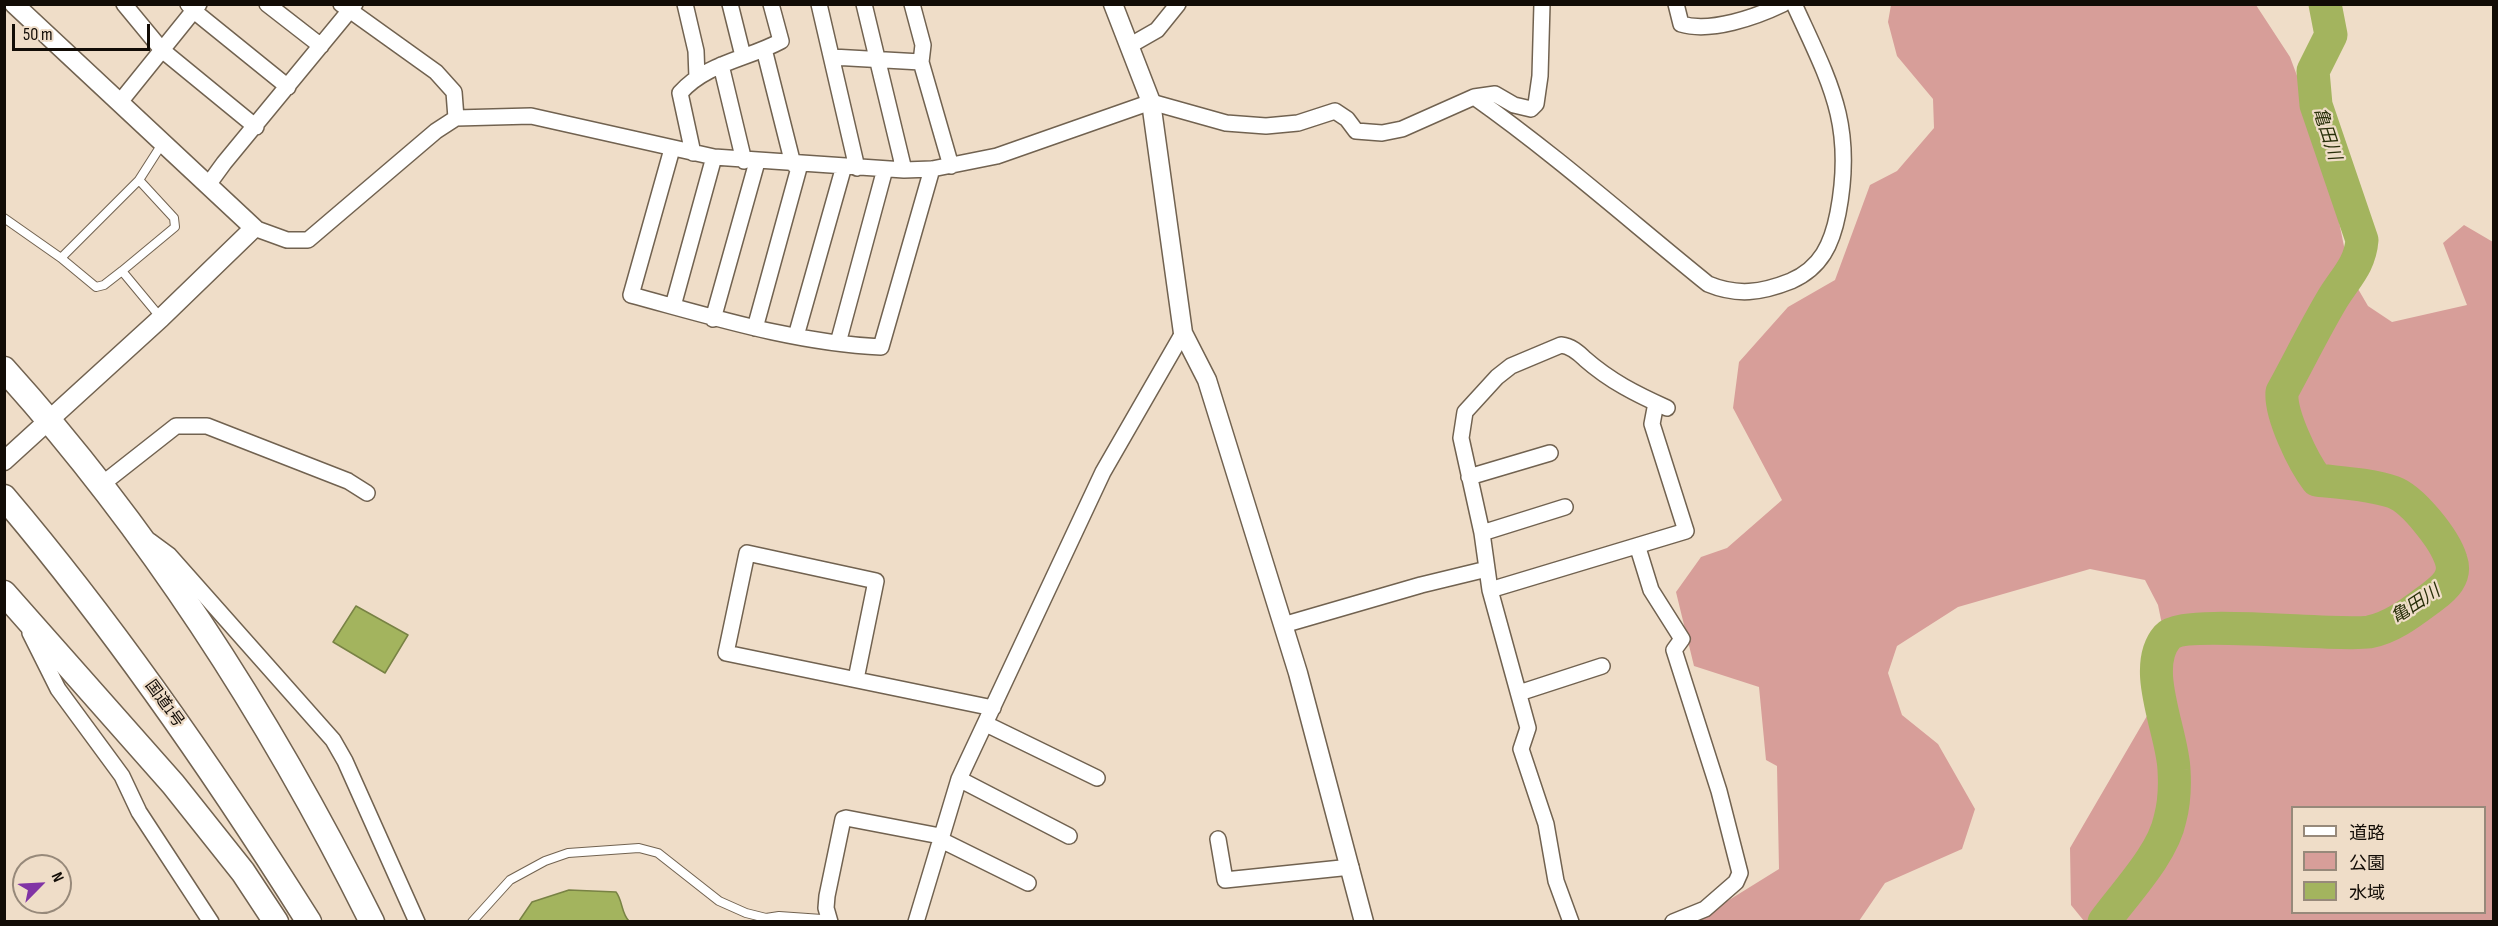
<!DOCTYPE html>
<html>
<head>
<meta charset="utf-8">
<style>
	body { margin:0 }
	#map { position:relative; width:2498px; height:926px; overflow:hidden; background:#efddc8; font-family:"Sofia Sans Condensed","Noto Sans JP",sans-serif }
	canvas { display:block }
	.frame { position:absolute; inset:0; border:6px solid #120c06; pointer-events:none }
	.legend { position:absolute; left:2291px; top:806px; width:195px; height:108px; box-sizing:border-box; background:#efddc8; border:2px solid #97897a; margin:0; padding:8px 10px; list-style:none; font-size:18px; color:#120c06 }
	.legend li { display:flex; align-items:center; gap:12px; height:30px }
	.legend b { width:30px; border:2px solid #97897a }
	.north { position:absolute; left:12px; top:854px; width:60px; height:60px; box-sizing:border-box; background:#efddc8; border:2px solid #97897a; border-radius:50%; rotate:66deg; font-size:16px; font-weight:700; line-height:24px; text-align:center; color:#120c06 }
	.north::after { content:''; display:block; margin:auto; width:21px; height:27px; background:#8134a5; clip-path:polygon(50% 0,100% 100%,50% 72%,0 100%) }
	.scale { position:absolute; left:12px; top:24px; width:138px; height:27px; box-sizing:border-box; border:3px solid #120c06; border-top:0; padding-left:8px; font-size:18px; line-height:21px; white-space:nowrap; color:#120c06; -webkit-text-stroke:4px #efddc8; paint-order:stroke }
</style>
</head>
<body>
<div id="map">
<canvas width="2498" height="926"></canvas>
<div class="frame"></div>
<ul class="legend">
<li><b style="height:8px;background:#fff"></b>道路</li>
<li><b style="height:16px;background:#d79e99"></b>公園</li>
<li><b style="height:16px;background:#a3b45e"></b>水域</li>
</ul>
<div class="north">N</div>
<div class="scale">50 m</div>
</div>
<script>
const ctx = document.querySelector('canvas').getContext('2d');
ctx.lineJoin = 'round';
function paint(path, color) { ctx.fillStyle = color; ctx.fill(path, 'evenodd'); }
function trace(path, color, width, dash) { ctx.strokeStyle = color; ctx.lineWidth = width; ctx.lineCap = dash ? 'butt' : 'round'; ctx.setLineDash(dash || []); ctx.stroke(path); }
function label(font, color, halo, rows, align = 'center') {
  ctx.font = font + ' "Sofia Sans Condensed","Noto Sans JP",sans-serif'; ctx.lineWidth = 4.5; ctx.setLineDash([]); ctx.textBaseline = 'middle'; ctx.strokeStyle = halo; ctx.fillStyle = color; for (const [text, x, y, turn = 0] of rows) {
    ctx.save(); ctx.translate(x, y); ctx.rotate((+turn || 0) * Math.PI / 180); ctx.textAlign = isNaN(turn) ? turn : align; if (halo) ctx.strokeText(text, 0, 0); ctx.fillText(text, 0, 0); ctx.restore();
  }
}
const green = new Path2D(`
	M1891 5H2256L2290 57 2324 148 2346 256 2354 282 2368 306 2392 322 2467 305 2443 243 2464 225 2493 242V921H2084L2071 905 2070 848 2172 673 2158 605 2145 580 2090 569 1958 607 1897 646 1888 673 1902 715 1938 744 1975 809 1962 849 1885 883 1859 921H1697L1700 918 1779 869 1777 766 1766 760 1759 687 1694 666 1676 592 1701 557 1727 548 1782 500 1733 408 1739 362 1788 307 1835 280 1870 185 1897 171 1934 128 1933 99 1897 56 1888 22ZM2292 808H2484V912H2292Z`);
const water = new Path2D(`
	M356 606 408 635 385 673 333 642Z
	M569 890 616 892C623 901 621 913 629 921H519L532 902Z`);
const river = new Path2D(`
	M2104 922C2125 893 2163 854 2170 819 2174 804 2175 786 2174 770 2173 733 2140 668 2167 637 2184 618 2333 637 2369 632 2392 628 2413 611 2432 597 2444 588 2457 577 2451 560 2445 540 2413 499 2393 492 2369 484 2342 483 2317 480 2303 462 2280 414 2282 392 2299 361 2315 328 2333 298 2346 277 2360 265 2362 240L2316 105 2313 71 2331 35 2325 4`);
const service = new Path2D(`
	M4 218 61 258
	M122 271 104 285 96 287 61 258 139 180
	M161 318 122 271 175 227 174 218 139 180 162 144
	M472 922 510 880 545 861 568 853 639 848 658 853 719 901 746 913 766 918 779 916 822 919 828 917`);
const minor = new Path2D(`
	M124 4 162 50 256 127
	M188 4 194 11 288 87
	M267 4 321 46
	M341 4 436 72 454 92 456 118 531 116 714 157 904 170 932 169 997 156 1151 102 1226 123 1266 126 1298 123 1335 111 1347 119 1356 131 1382 133 1402 129 1474 97C1556 155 1630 221 1708 284 1737 296 1761 293 1791 281 1821 268 1832 244 1838 213 1855 124 1830 83 1794 4
	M685 4 696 51 697 78
	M730 4 743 56
	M819 4 857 168
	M864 4 904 170
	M912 4 923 45 921 62 951 166
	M1676 4 1681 24C1711 33 1756 17 1783 4
	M1129 46 1157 30 1178 4
	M764 49 793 164
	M832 57 921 62
	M721 65 744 161
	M1474 97 1495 94 1514 105 1531 109 1536 104 1540 76 1542 4
	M120 102 199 4
	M672 149 631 295C713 317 795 343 881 347L932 169
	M693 153 680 93C706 63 748 59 781 41L771 4
	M208 185 224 163 355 4
	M254 228 287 240H308L436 131 456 118
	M673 306 714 157
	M713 319 757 162
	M755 328 800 164
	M796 336 844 166
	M838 343 885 169
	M1469 477 1550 453
	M101 485 176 426H207L348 481 367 493
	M1482 533 1565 507
	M150 541 169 555 333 740 345 761 417 922
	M1638 548 1651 590 1682 639 1674 650 1719 791 1740 873 1736 882 1705 909 1673 922
	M1490 590 1686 531 1652 424 1656 403
	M1283 625 1421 585 1487 569
	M30 633 58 689 122 776 139 812 211 922
	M856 679 876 581 747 553 726 653 993 708
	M1519 693 1602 666
	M986 724 1097 778
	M959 779 1069 836
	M939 839 1028 883
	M1218 839 1225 880 1351 867
	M830 922 826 908 827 896 843 819 846 818 940 836
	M916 922 959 779 1103 472 1183 333
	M1571 922 1556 881 1546 824 1521 749 1528 728 1490 590 1482 533 1461 438 1465 412 1497 377 1511 366 1561 345C1571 346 1578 352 1585 359 1610 381 1636 394 1667 408`);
const tertiary = new Path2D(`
	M1113 4 1151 102 1183 333 1207 380 1298 673 1364 922
	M4 461 161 318 254 228 14 4`);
const trunk = new Path2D(`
	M4 369C153 534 273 723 372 922
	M4 497C117 630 216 774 309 922
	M4 593 173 784 243 872 276 922`);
const streetNames = [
	["国道1号",164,704,54]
];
const waterNames = [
	["亀田川",2326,134,72],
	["亀田川",2416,605,-33]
];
paint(green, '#d79e99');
paint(water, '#a3b45e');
trace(water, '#788244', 1.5);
trace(river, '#a3b45e', 33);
trace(service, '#716250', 10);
trace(minor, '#716250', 18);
trace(tertiary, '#716250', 21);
trace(trunk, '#716250', 27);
trace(service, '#fff', 8);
trace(minor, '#fff', 15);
trace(tertiary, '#fff', 18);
trace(trunk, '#fff', 24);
label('16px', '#120c06', '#efddc8', streetNames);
label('italic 18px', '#29300a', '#efddc8', waterNames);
</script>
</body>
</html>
